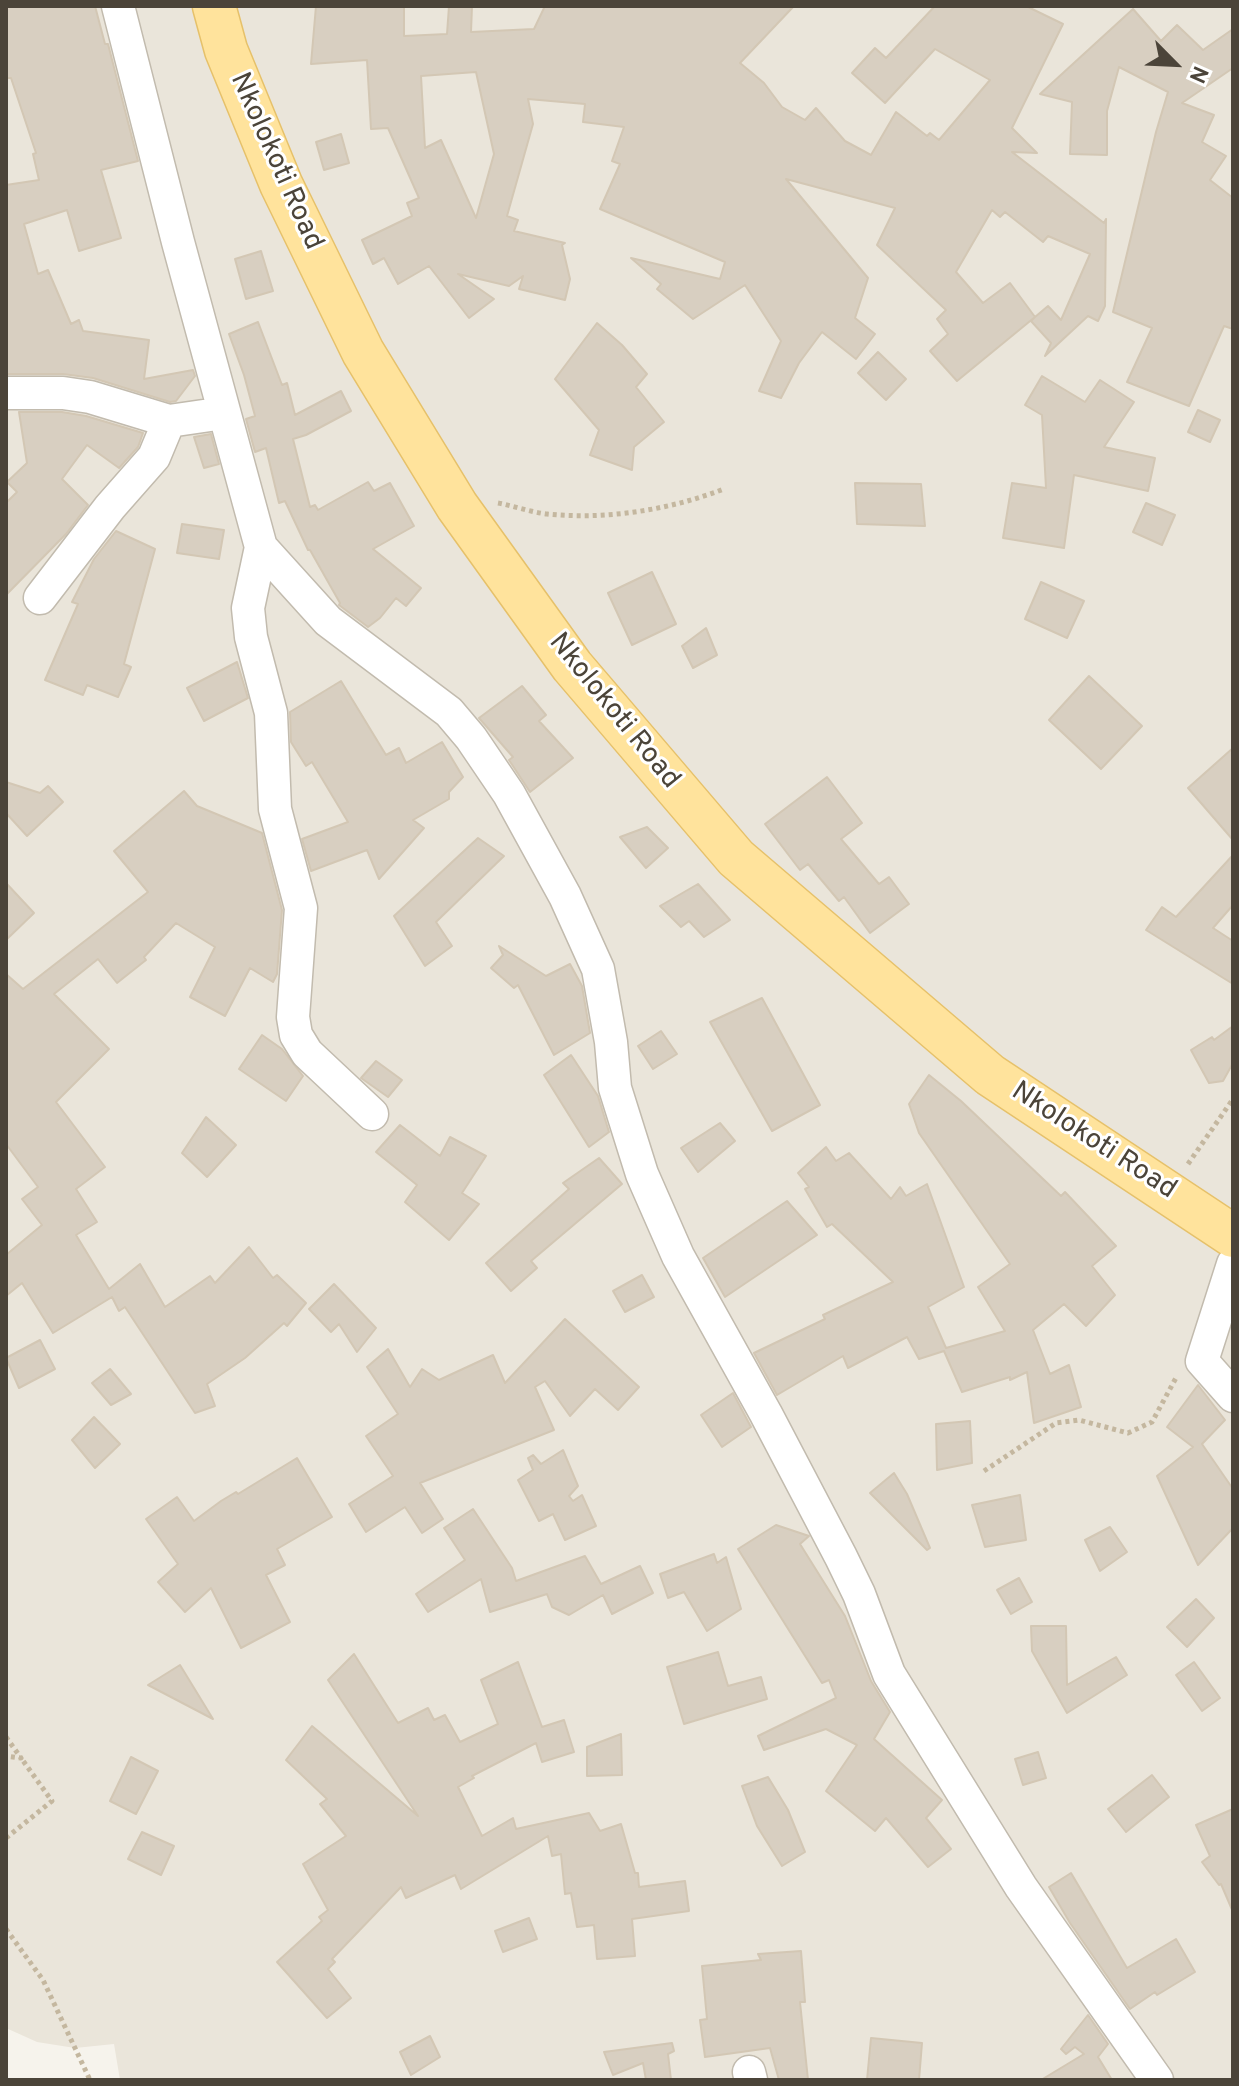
<!DOCTYPE html>
<html>
<head>
<meta charset="utf-8">
<style>
	body { margin:0 }
	#map { position:relative; width:1239px; height:2086px; overflow:hidden; background:#f6f3ec; font-family:Overpass,sans-serif }
	canvas { display:block }
	.frame { position:absolute; inset:0; border:8px solid #4b4439; pointer-events:none }
	.north { position:absolute; left:1135px; top:24px; width:80px; height:80px; -webkit-text-stroke:6px #fff; paint-order:stroke; rotate:114deg; font-size:22px; font-weight:700; line-height:32px; text-align:center; color:#4b4439 }
	.north::after { content:''; display:block; margin:auto; width:28px; height:36px; background:#4b4439; clip-path:polygon(50% 0,100% 100%,50% 72%,0 100%) }
</style>
</head>
<body>
<div id="map">
<canvas width="1239" height="2086"></canvas>
<div class="frame"></div>
<div class="north">N</div>
</div>
<script>
const ctx = document.querySelector('canvas').getContext('2d');
ctx.lineJoin = 'round';
function paint(path, color) { ctx.fillStyle = color; ctx.fill(path, 'evenodd'); }
function trace(path, color, width, dash) { ctx.strokeStyle = color; ctx.lineWidth = width; ctx.lineCap = dash ? 'butt' : 'round'; ctx.setLineDash(dash || []); ctx.stroke(path); }
function label(font, color, halo, rows, align = 'center') {
  ctx.font = font + ' Overpass,sans-serif'; ctx.lineWidth = 6; ctx.setLineDash([]); ctx.textBaseline = 'middle'; ctx.strokeStyle = halo; ctx.fillStyle = color; for (const [text, x, y, turn = 0] of rows) {
    ctx.save(); ctx.translate(x, y); ctx.rotate((+turn || 0) * Math.PI / 180); ctx.textAlign = isNaN(turn) ? turn : align; if (halo) ctx.strokeText(text, 0, 0); ctx.fillText(text, 0, 0); ctx.restore();
  }
}
const residential = new Path2D(`
	M6 6H1233V2080H120L114 2044 75 2048 37 2042 6 2028Z`);
const building = new Path2D(`
	M6 6H95L105 44H108L138 161 101 170 121 238 79 251 67 210 24 224 38 274 48 270 71 324 79 320 83 331 149 340 144 379 193 370 195 376 176 401 170 402 93 378 63 374H6V185L39 180 33 154 36 153 11 78H6Z
	M316 6H404V36L447 34 449 6H472L471 32 534 29 545 6H794L740 63 764 83 782 107 805 120 816 108 845 141 871 155 896 112 927 136 930 133 939 140 990 80 935 49 885 103 852 73 875 48 886 58 935 6H1026L1063 24 1012 128 1037 153 1012 152 1104 223 1106 219 1105 306 1098 321 1088 316 1045 356 1051 343 1031 321 1035 317 957 381 930 351 948 334 937 319 946 310 877 245 895 208 786 179 868 278 855 318 875 334 856 359 822 332 799 363 781 398 759 391 781 341 745 285 693 319 657 289 661 284 631 258 720 279 725 262 600 209 620 164 612 161 624 127 583 122 585 104 528 99 533 124 507 216 518 220 514 231 565 243 562 245 570 279 565 300 519 289 523 276 509 286 458 274 494 299 469 318 429 266 398 284 384 258 373 264 362 240 412 216 407 203 419 198 388 128 371 129 367 60 311 64ZM476 72 494 154 476 218 441 140 425 148 421 76ZM992 210 1000 217 1005 212 1043 242 1048 236 1090 254 1061 320 1048 306 1035 317 1010 283 983 303 956 272Z
	M1133 9 1161 41 1177 25 1203 50 1233 29V68L1182 103 1214 115 1202 142 1226 156 1210 180 1233 198V329L1224 326 1189 406 1127 382 1152 328 1113 312 1156 132 1168 92 1119 67 1107 111V155L1070 154 1072 102 1040 94Z
	M341 134 349 163 324 170 316 142Z
	M261 251 273 291 246 299 235 259Z
	M258 322 282 385 287 383 295 415 341 391 351 411 306 435 293 439 310 507 315 505 318 510 368 482 374 491 390 483 414 526 373 549 421 588 406 606 396 598 380 618 368 627 339 605 340 603 310 550H308L285 501 279 503 266 448 255 452 246 419 255 416 244 375 229 334Z
	M597 323 622 345 647 374 636 387 664 422 634 447 632 470 590 455 599 430 555 379Z
	M878 352 906 379 886 400 858 373Z
	M1042 376 1085 402 1100 380 1134 402 1104 447 1155 458 1148 491 1074 475 1064 548 1003 538 1012 483 1046 488 1042 415 1025 405Z
	M1198 410 1220 420 1210 442 1188 432Z
	M19 412H62L86 416 143 433 138 447 119 468 87 445 62 479 88 505 66 534 6 595V503L17 492 7 482 27 463Z
	M211 434 219 464 204 468 194 437Z
	M855 483 921 484 925 526 857 524Z
	M1146 503 1175 515 1162 545 1133 532Z
	M182 524 224 530 219 559 177 553Z
	M116 531 155 549 124 664 131 667 118 697 87 685 83 695 45 680 78 604 72 602 94 559Z
	M652 572 676 624 632 645 608 593Z
	M1041 582 1084 601 1067 638 1025 619Z
	M706 628 717 655 693 668 682 646Z
	M237 662 248 698 204 721 187 688Z
	M1089 676 1142 726 1101 769 1049 720Z
	M341 681 386 755 399 748 406 763 442 742 463 777 449 792V799L413 820 424 828 379 879 367 850 311 871 302 839 348 822 312 762 306 766 291 742 290 712Z
	M522 686 546 715 539 721 573 758 530 792 509 760 513 757 479 718Z
	M1233 748V840L1188 788Z
	M827 777 862 823 841 839 879 884 889 877 909 904 870 933 844 897 839 901 808 864 800 870 765 824Z
	M6 782 40 793 48 786 63 802 27 836 6 813Z
	M184 791 197 806 262 833 282 910 277 974 273 982 250 968 225 1016 190 997 215 947 176 923 144 957 146 960 117 983 98 959 54 994 109 1049 56 1102 105 1167 76 1189 97 1222 76 1235 109 1289 140 1264 165 1307 210 1276 215 1283 249 1247 273 1278 277 1275 306 1303 287 1326 284 1323 245 1358 207 1384 215 1406 195 1413 125 1307 119 1311 112 1297 53 1333 22 1283 6 1296V1255L42 1225 22 1199 38 1187 6 1144V974L23 989 148 892 114 851Z
	M647 827 668 848 646 868 620 837Z
	M478 838 504 856 436 922 452 946 425 966 394 916Z
	M1233 855V905L1213 928 1233 941V984L1146 930 1162 907 1176 917Z
	M6 883 34 913 6 940Z
	M698 884 730 920 704 937 689 921 681 927 660 906Z
	M499 946 546 976 570 964 582 986 590 1033 554 1055 518 985 514 988 491 968 503 955Z
	M762 998 820 1105 772 1131 710 1022Z
	M1233 1026V1063L1223 1081 1209 1083 1191 1050 1212 1037 1214 1040Z
	M661 1031 677 1054 653 1069 638 1046Z
	M262 1035 282 1049 303 1076 286 1101 239 1069Z
	M571 1055 598 1096 609 1132 589 1147 544 1075Z
	M376 1061 402 1080 388 1097 361 1078Z
	M929 1075 961 1101 1061 1196 1065 1192 1116 1246 1092 1266 1115 1295 1086 1326 1064 1304 1033 1330 1050 1374 1069 1365 1081 1407 1034 1423 1027 1372 1010 1380V1377L962 1392 944 1351 919 1359 907 1337 848 1368 843 1356 777 1395 754 1353 825 1319 823 1315 893 1282 832 1224 827 1227 805 1189 809 1187 798 1173 826 1147 836 1161 849 1153 891 1199 900 1187 906 1196 927 1184 964 1287 928 1307 946 1348 1005 1331 978 1287 1010 1264 919 1133 909 1104Z
	M206 1117 236 1145 207 1177 182 1153Z
	M720 1123 735 1141 698 1172 681 1148Z
	M400 1125 440 1156 450 1137 486 1156 462 1193 479 1204 449 1240 405 1202 417 1185 376 1152Z
	M599 1158 622 1184 531 1261 537 1268 511 1291 486 1263 569 1189 563 1183Z
	M787 1201 817 1235 725 1297 703 1258Z
	M642 1275 654 1297 625 1312 613 1291Z
	M334 1284 376 1328 357 1352 339 1324 331 1332 309 1309Z
	M565 1319 639 1387 618 1410 595 1389 570 1416 545 1381 535 1387 554 1430 420 1483 443 1519 422 1533 405 1507 366 1532 349 1504 393 1476 366 1436 398 1414 367 1367 388 1349 410 1387 422 1369 439 1380 493 1355 505 1383Z
	M40 1340 55 1369 19 1388 6 1358Z
	M110 1369 131 1394 111 1405 92 1383Z
	M1198 1385 1225 1420 1202 1444 1233 1489V1528L1198 1565 1157 1476 1193 1447 1167 1427Z
	M733 1393 751 1427 722 1447 701 1415Z
	M94 1417 120 1444 95 1468 72 1440Z
	M970 1421 972 1463 937 1470 936 1424Z
	M563 1450 578 1486 569 1496 573 1501 582 1495 596 1526 565 1540 553 1514 539 1521 518 1480 533 1470 528 1458 533 1455 541 1464Z
	M297 1458 332 1517 277 1549 285 1565 266 1575 290 1622 241 1648 211 1588 185 1612 158 1582 178 1564 146 1519 177 1497 194 1521 221 1501 236 1492 238 1494Z
	M894 1473 907 1494 930 1548 927 1550 870 1493Z
	M1020 1495 1026 1540 985 1547 972 1505Z
	M473 1509 512 1568 516 1581 585 1556 601 1584 640 1566 653 1593 612 1614 603 1595 569 1615 552 1607 547 1594 490 1612 481 1579 428 1612 416 1594 465 1560 444 1528Z
	M776 1525 809 1536 800 1544 845 1616 871 1681 890 1712 874 1739 942 1800 926 1818 951 1849 928 1867 886 1818 875 1831 826 1791 857 1745 826 1729 764 1750 758 1736 836 1698 829 1680 822 1683 738 1549Z
	M1110 1527 1127 1552 1100 1571 1085 1540Z
	M714 1554 717 1563 726 1557 741 1609 707 1631 684 1592 668 1598 660 1574Z
	M1019 1578 1032 1602 1011 1614 997 1590Z
	M1196 1599 1214 1618 1187 1647 1167 1627Z
	M1031 1626H1066L1067 1685 1116 1657 1127 1675 1067 1713 1032 1651Z
	M718 1652 728 1686 761 1677 767 1699 684 1724 667 1667Z
	M354 1654 398 1723 428 1708 434 1720 445 1715 460 1742 498 1724 481 1680 518 1662 542 1727 564 1720 574 1752 542 1762 536 1743 472 1776 474 1778 458 1787 482 1836 513 1818 516 1829 589 1813 600 1831 621 1824 635 1873H638L639 1887 685 1881 689 1911 632 1919 635 1956 597 1959 594 1925 577 1927 571 1893 565 1894 561 1854 552 1856 548 1836 461 1889 455 1875 406 1898 401 1887 332 1959 335 1962 328 1969 351 1998 327 2018 277 1962 322 1921 319 1917 328 1910 303 1864 346 1836 320 1804 327 1799 286 1760 312 1726 418 1816 328 1680Z
	M1194 1662 1220 1698 1202 1711 1176 1675Z
	M180 1665 213 1719 148 1685Z
	M621 1734 622 1775 587 1776V1747Z
	M1038 1752 1046 1778 1023 1785 1015 1759Z
	M131 1757 158 1771 136 1814 110 1801Z
	M1152 1775 1169 1797 1126 1832 1108 1809Z
	M768 1777 788 1810 805 1852 782 1866 757 1826 742 1786Z
	M1233 1809V1912L1221 1884 1219 1885 1202 1862 1210 1856 1196 1825Z
	M142 1832 174 1846 161 1875 128 1859Z
	M1071 1873 1127 1968 1176 1939 1195 1972 1157 1995 1155 1992 1130 2009 1070 1923 1049 1887Z
	M529 1918 537 1939 503 1952 495 1931Z
	M801 1951 805 2002H800L808 2080H779L770 2048 705 2057 700 2020 707 2019 702 1966 761 1960 758 1954Z
	M1088 2015 1108 2044 1098 2057 1112 2080H1041L1084 2054 1075 2047 1066 2054 1061 2049Z
	M430 2036 440 2057 411 2075 400 2052Z
	M871 2038 922 2043 919 2080H867Z
	M672 2043 674 2051 668 2054 671 2080H646L643 2063 613 2075 604 2052Z`);
const path = new Path2D(`
	M498 503C514 506 530 512 547 514 606 520 669 510 724 489
	M1188 1164 1233 1099
	M984 1471 1056 1423 1079 1420 1128 1433 1152 1422 1177 1376
	M6 1737 21 1758 6 1756
	M6 1838 52 1801 21 1758
	M6 1929 43 1980 90 2080`);
const minor = new Path2D(`
	M118 6 178 242 261 547 328 621 449 712 471 738 509 794 565 896 598 969 611 1042 615 1088 642 1174 678 1256 766 1414 841 1557 859 1594 889 1674 1021 1887 1157 2080
	M6 393H63L90 397 169 421 224 413
	M261 547 248 608 251 637 271 713 275 809 301 908 293 1017 296 1035 307 1053 372 1114
	M40 598 110 507 154 457 169 421
	M1233 1264 1202 1361 1233 1396
	M749 2072 751 2080`);
const major = new Path2D(`
	M214 6 226 50 281 184 363 352 457 506 572 666 736 858 990 1075 1233 1236`);
const streetNames = [
	["Nkolokoti Road",275,162,66],
	["Nkolokoti Road",613,712,51],
	["Nkolokoti Road",1093,1142,33]
];
paint(residential, '#eae5da');
paint(building, '#d8cfc1');
trace(building, '#d3c7b4', 2);
trace(minor, '#c2bbae', 35);
trace(major, '#e6c16a', 45);
trace(path, '#c4b79f', 5, [4, 4]);
trace(minor, '#fff', 32);
trace(major, '#ffe39c', 42);
label('28px', '#4b4439', '#fff', streetNames);
</script>
</body>
</html>
